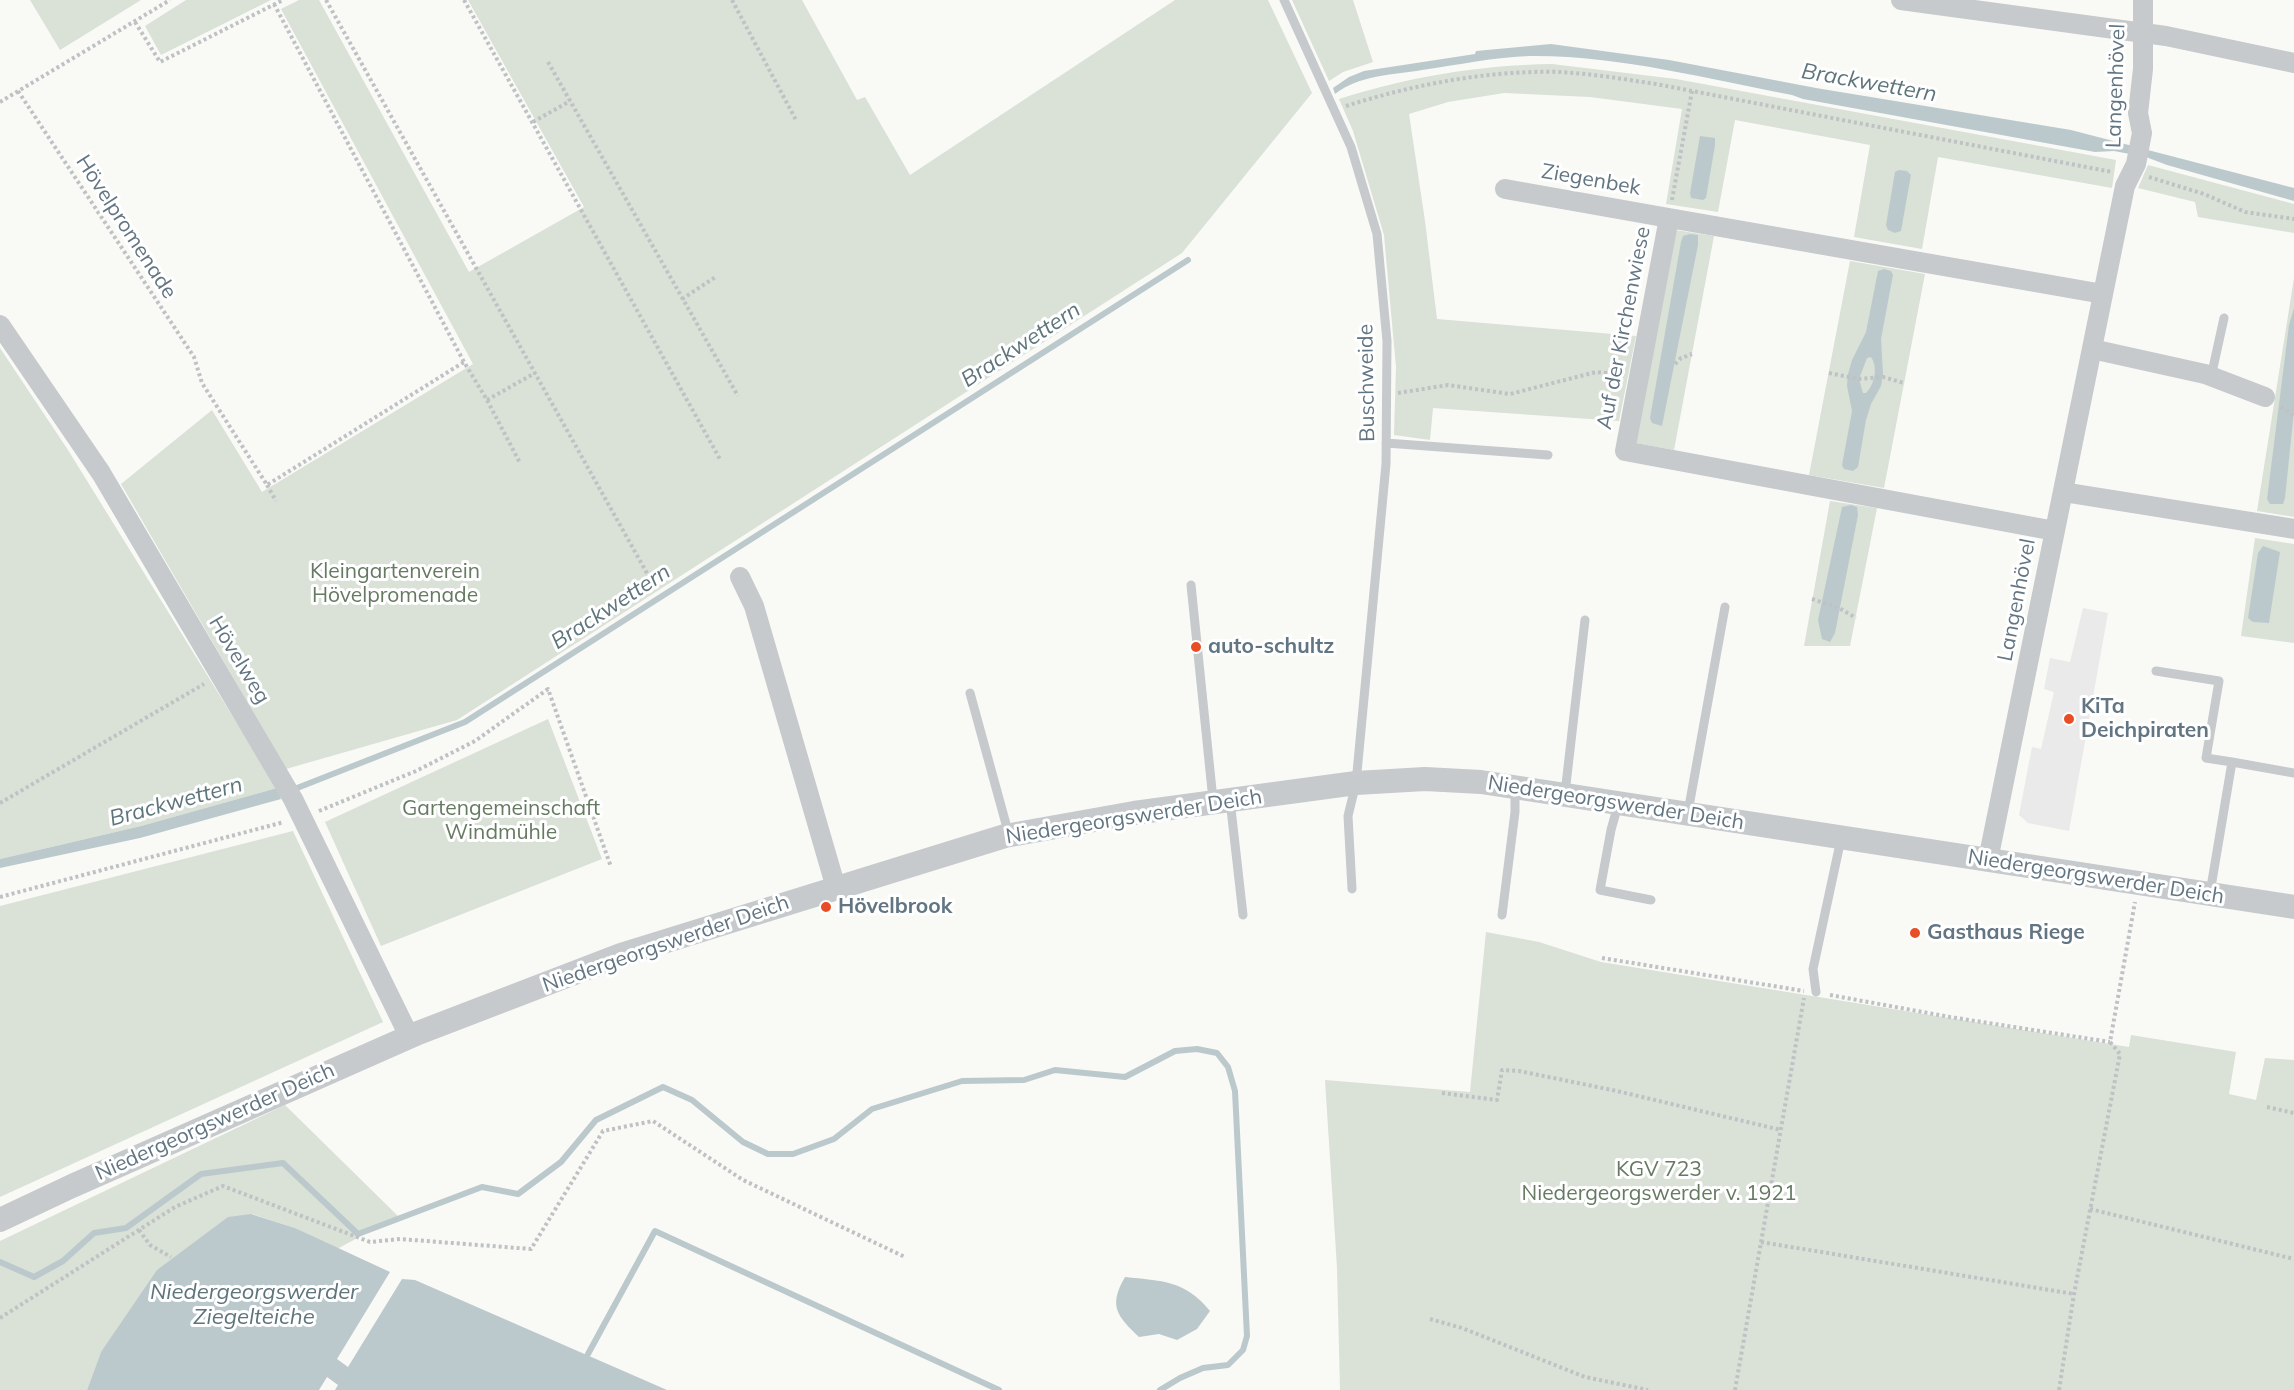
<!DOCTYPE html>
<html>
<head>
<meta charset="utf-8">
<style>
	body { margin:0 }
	canvas { display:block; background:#f9f9f6 }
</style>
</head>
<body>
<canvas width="2294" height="1390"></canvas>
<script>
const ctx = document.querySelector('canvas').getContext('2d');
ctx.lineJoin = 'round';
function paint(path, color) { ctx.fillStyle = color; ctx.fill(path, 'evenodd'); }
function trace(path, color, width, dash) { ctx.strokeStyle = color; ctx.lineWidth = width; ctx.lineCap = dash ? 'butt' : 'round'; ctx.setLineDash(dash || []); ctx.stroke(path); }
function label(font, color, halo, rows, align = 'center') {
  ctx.font = font + ' Mulish,sans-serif'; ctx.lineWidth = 6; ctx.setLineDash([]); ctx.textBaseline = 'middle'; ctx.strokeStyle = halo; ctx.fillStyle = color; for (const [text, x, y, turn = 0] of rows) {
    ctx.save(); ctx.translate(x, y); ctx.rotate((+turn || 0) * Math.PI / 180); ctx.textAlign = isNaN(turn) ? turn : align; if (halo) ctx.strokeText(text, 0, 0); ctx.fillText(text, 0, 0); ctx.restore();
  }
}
const built = new Path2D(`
	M2083 608 2108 613 2069 831 2028 823 2019 815 2032 747 2041 749 2054 692 2044 689 2050 658 2070 662Z`);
const green = new Path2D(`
	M30 0H141L60 50Z
	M186 0H271L161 55 145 26Z
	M299 0H319L469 272 584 207 468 0H802L857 100 865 97 910 175 1175 0H1268L1312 93 1182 253 457 720 286 769 121 484 212 410 262 492 473 364 281 9Z
	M1292 0H1353L1373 62 1343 72 1329 81Z
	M1552 64 1676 79 2116 160 2112 188 1938 157 1922 249 1854 237 1870 145 1735 120 1718 212 1666 204 1682 109 1590 97 1504 93 1448 102 1409 114 1425 221 1437 319 1636 336 1619 421 1433 408 1430 440 1394 435 1396 367 1384 235 1353 131 1339 99C1408 77 1479 65 1552 64Z
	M2148 165 2294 204V233L2198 217 2195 202 2138 188Z
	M1675 230 1714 236 1674 450 1636 443Z
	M1850 261 1925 274 1884 488 1809 475Z
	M2294 278V517L2257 511Z
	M0 348 68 450 277 788 141 826 0 859Z
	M1830 501 1877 508 1850 646H1804Z
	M2255 538 2294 544V643L2241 636Z
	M548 719 602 859 381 946 325 822Z
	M293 831 383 1022 0 1197V906Z
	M1486 932 1539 942 1601 962 2129 1047 2131 1035 2236 1052 2229 1094 2256 1100 2265 1058 2294 1060V1390H1340L1337 1268 1325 1080 1470 1092Z
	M285 1105 398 1216 337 1249 295 1228 252 1214 101 1352 87 1390H0V1241Z`);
const water = new Path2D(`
	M1551 44 1669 60 1816 88 2071 130 2294 188V201L2167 165 2146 157 2114 151 2095 152 1803 99 1792 95C1707 79 1618 55 1530 56 1494 57 1458 65 1422 70 1392 75 1359 75 1335 94L1333 88 1349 77 1364 71 1475 54 1476 51Z
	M1700 136 1715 138V145L1706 198 1703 200 1691 198 1690 193Z
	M1899 170 1907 171 1911 175 1901 231 1895 233 1888 230 1886 225 1895 172Z
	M1690 234 1698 235V245L1662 426 1652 423 1650 418 1681 242 1683 236Z
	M1884 269 1891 271 1893 275 1881 339 1883 374 1881 386 1871 404 1866 420 1858 467 1853 471 1844 469 1842 465 1852 411 1847 386 1848 374 1852 360 1866 332 1878 271ZM1871 357C1878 367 1875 384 1866 393H1863L1859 379 1867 358Z
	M2294 308V411L2285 498 2283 504H2270L2267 499 2289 325Z
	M1851 505 1857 507 1858 515 1835 633 1830 642 1822 639 1818 620 1842 507Z
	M2263 546 2280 552 2269 623 2253 622 2248 618 2258 553Z
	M277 788 281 799 140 838 0 868V859L141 826Z
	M251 1214 295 1228 390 1272 337 1359 348 1367 402 1279 415 1280 667 1390H335L338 1385 327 1377 319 1390H87L101 1352 157 1270 228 1217Z
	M1125 1277C1162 1281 1185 1280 1210 1311L1197 1329 1177 1340 1159 1334 1139 1337C1117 1316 1108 1306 1125 1277Z`);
const stream = new Path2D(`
	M292 790 465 722 1188 260
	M0 1262 34 1277 63 1261 94 1233 126 1228 201 1174 283 1163 358 1234 482 1187 518 1194 561 1162 596 1120 663 1087 692 1100 743 1142 768 1154H793L834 1139 872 1109 962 1081 1024 1080 1055 1070 1125 1077 1175 1051 1197 1049 1217 1053 1228 1067 1235 1091 1247 1336 1243 1350 1228 1365 1203 1368 1180 1378 1160 1390
	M588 1354 655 1231 999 1390`);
const path = new Path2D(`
	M326 0 648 575
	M464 0 721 461
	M732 0 796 120
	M274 4 464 362 487 400 520 463
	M135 22 160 62 283 0
	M548 62 738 396
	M18 91 194 357 202 383 267 485 464 362
	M0 102 170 0
	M1346 106C1406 87 1469 74 1532 72 1573 70 1615 78 1656 84L2112 172
	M533 122 570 101
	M2149 177 2204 194 2245 212 2294 219
	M1672 200 1692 91
	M682 299 717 276
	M1675 364 1681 358 1692 354
	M1829 373 1859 379 1883 377 1904 383
	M1398 393 1448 385 1510 394 1596 372 1620 374
	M487 400 535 373
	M2281 407 2294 416
	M267 485 276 501
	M1812 599 1839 608 1856 618
	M0 803 204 684
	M319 811 416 771 475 741 548 689 611 867
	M0 897 284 822
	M1602 958 1804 991
	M1830 995 1950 1017 2110 1042
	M1442 1093 1497 1100 1502 1070 1519 1071 1617 1091 1781 1130
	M2267 1107 2294 1113
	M2090 1209 2294 1259
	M139 1230 150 1245 171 1257
	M1761 1242 2074 1294
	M0 1318 175 1207 223 1186 370 1242 400 1239 531 1249 603 1131 653 1121 743 1180 905 1257
	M1430 1319 1462 1328 1585 1377 1648 1390
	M1735 1390 1804 998
	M2059 1390 2074 1294 2120 1054 2110 1042 2135 902`);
const service = new Path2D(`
	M1284 0 1351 147 1377 234 1387 341 1386 464 1356 783 1348 816 1352 889
	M2211 377 2224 318
	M1386 443 1548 455
	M1191 585 1213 800
	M2156 671 2219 681 2206 758 2232 762
	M970 693 1009 835
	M1565 793 1585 620
	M1230 800 1243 915
	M1618 805 1611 830 1600 890 1651 900
	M1688 812 1725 607
	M2210 893 2232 762 2294 773
	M1502 915 1515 812V789
	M1816 992 1813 969 1841 839`);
const minor = new Path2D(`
	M1901 0 2166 36 2294 63
	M1505 189 1669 218
	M0 325 101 473 293 799 409 1036
	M2092 349 2205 374 2265 397
	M2063 492 2294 529
	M2055 531 1625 451 1669 218 2103 294
	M740 577 754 606 836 888
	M1988 860 2125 186 2136 164 2142 133 2138 113 2143 69V0`);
const tertiary = new Path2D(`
	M0 1220 72 1186 418 1033 621 955 1005 836 1134 813 1356 783 1425 779 1481 782 2294 907`);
const markers = [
	[1196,647,6,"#e94d25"],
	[2069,719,6,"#e94d25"],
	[826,907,6,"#e94d25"],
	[1915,933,6,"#e94d25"]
];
const streetNames = [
	["Langenhövel",2116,86,-88],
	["Ziegenbek",1591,180,10],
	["Hövelpromenade",126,227,57],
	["Auf der Kirchenwiese",1624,328,-79],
	["Buschweide",1367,383,-91],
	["Langenhövel",2017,600,-79],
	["Hövelweg",239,660,59],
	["Niedergeorgswerder Deich",1616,803,9],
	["Niedergeorgswerder Deich",1134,817,-9],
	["Niedergeorgswerder Deich",2096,877,9],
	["Niedergeorgswerder Deich",666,944,-19],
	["Niedergeorgswerder Deich",215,1122,-24]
];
const parkNames = [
	["Kleingartenverein",395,572],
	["Hövelpromenade",395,596],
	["Gartengemeinschaft",501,809],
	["Windmühle",501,833],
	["KGV 723",1659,1170],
	["Niedergeorgswerder v. 1921",1659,1194]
];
const poiNames = [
	["auto-schultz",1208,647],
	["KiTa",2081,707],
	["Deichpiraten",2081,731],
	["Hövelbrook",838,907],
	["Gasthaus Riege",1927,933]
];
const waterNames = [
	["Brackwettern",1869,83,10],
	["Brackwettern",1021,345,-33],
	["Brackwettern",611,607,-33],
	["Brackwettern",176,802,-15],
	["Niedergeorgswerder",254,1292],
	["Ziegelteiche",254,1317]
];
paint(built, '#e9eae9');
paint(green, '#dae1d7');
paint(water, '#bcc9cc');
trace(stream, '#bcc9cc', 6);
trace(path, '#bfc2c4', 4, [3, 3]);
trace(service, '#c6cacd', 9);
trace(minor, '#c6cacd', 20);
trace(tertiary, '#c6cacd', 24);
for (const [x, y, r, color] of markers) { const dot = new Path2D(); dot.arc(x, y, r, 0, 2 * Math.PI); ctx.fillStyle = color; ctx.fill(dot); trace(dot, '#fff', 2); }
label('21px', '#627582', '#fff', streetNames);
label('21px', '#667a62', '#fff', parkNames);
label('bold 21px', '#627582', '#fff', poiNames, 'left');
label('italic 22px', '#5e757c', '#fff', waterNames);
</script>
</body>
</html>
